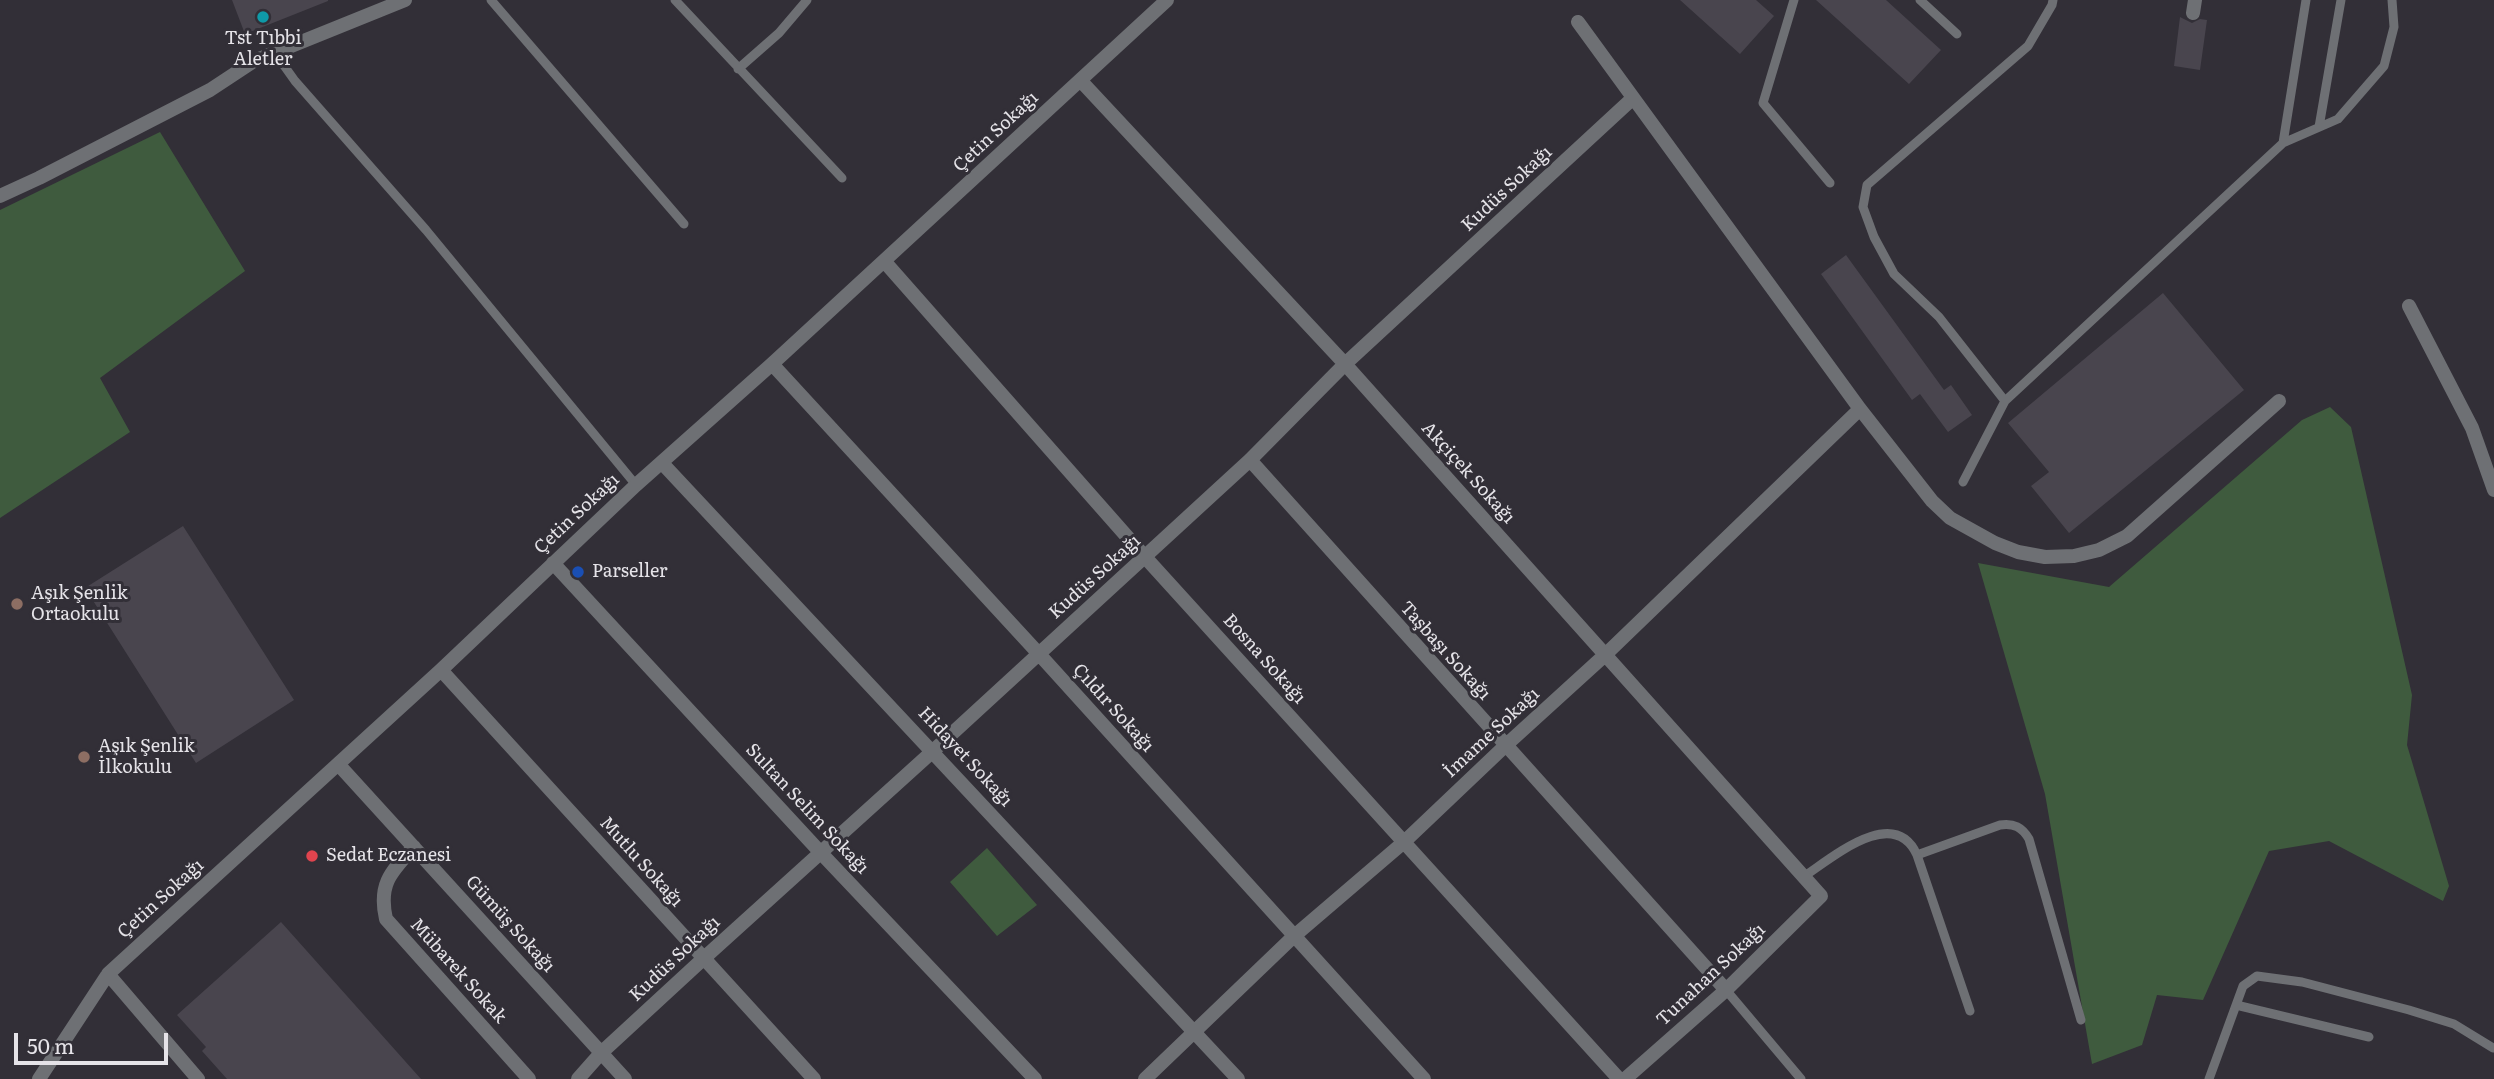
<!DOCTYPE html>
<html>
<head>
<meta charset="utf-8">
<style>
	body { margin:0 }
	#map { position:relative; width:2494px; height:1079px; overflow:hidden; background:#322f37; font-family:Literata,serif }
	canvas { display:block }
	.scale { position:absolute; left:14px; top:1033px; width:154px; height:32px; box-sizing:border-box; border:4px solid #e5e3e8; border-top:0; padding-left:9px; font-size:21px; line-height:24px; white-space:nowrap; color:#e5e3e8; -webkit-text-stroke:5px #322f37; paint-order:stroke }
</style>
</head>
<body>
<div id="map">
<canvas width="2494" height="1079"></canvas>
<div class="scale">50 m</div>
</div>
<script>
const ctx = document.querySelector('canvas').getContext('2d');
ctx.lineJoin = 'round';
function paint(path, color) { ctx.fillStyle = color; ctx.fill(path, 'evenodd'); }
function trace(path, color, width, dash) { ctx.strokeStyle = color; ctx.lineWidth = width; ctx.lineCap = dash ? 'butt' : 'round'; ctx.setLineDash(dash || []); ctx.stroke(path); }
function label(font, color, halo, rows, align = 'center') {
  ctx.font = font + ' Literata,serif'; ctx.lineWidth = 6; ctx.setLineDash([]); ctx.textBaseline = 'middle'; ctx.strokeStyle = halo; ctx.fillStyle = color; for (const [text, x, y, turn = 0] of rows) {
    ctx.save(); ctx.translate(x, y); ctx.rotate((+turn || 0) * Math.PI / 180); ctx.textAlign = isNaN(turn) ? turn : align; if (halo) ctx.strokeText(text, 0, 0); ctx.fillText(text, 0, 0); ctx.restore();
  }
}
const green = new Path2D(`
	M160 132 245 271 100 378 130 432 0 518V210Z
	M2330 407 2351 427 2412 695 2407 745 2449 886 2443 901 2329 841 2269 851 2203 1000 2157 995 2142 1045 2092 1064 2045 794 1978 563 2109 587 2302 420Z
	M987 848 1037 905 997 936 950 882Z`);
const building = new Path2D(`
	M232 0H328V1L245 34Z
	M1680 0H1756L1774 16 1740 54Z
	M1816 0H1886L1941 50 1909 84Z
	M2180 17 2192 23 2200 19 2207 20 2200 70 2174 66Z
	M1846 255 1944 390 1951 385 1972 415 1948 432 1920 394 1912 400 1821 274Z
	M2163 293 2244 390 2069 533 2031 486 2049 472 2008 423Z
	M183 526 294 700 196 763 85 588Z
	M281 922 421 1079H227L202 1051 206 1047 177 1015Z`);
const lane = new Path2D(`
	M491 0 684 224
	M675 0 842 178
	M1794 0 1763 103 1830 183
	M1920 0 1957 34
	M275 53 295 81 426 230 636 485
	M738 69 779 33 807 0
	M2319 127 2341 0
	M2283 143 2338 119 2384 66 2394 27 2392 0
	M2005 401 2283 143 2306 0
	M1963 482 2005 401 1939 317 1894 274 1874 237 1863 207 1867 185 2028 46 2052 5 2053 0
	M1917 855 2000 825C2014 823 2022 827 2029 839L2081 1020
	M1803 877C1832 858 1894 804 1917 855L1970 1011
	M1726 990 1801 1079
	M2236 1005 2369 1037
	M2209 1079 2243 986 2257 976 2302 982 2409 1010 2454 1024 2493 1048`);
const street = new Path2D(`
	M2193 13 2195 0
	M1578 22 1860 409 1932 501 1950 518 1995 543 2018 552 2045 557 2074 556 2099 550 2127 536 2279 401
	M1080 80 1345 364 1821 896 1726 990 1625 1079
	M0 196 39 178 210 90 254 61 405 0
	M884 261 1145 557 1619 1079
	M2409 306 2472 428 2494 490
	M772 364 1039 654 1424 1079
	M1250 460 1726 990
	M662 463 1238 1079
	M553 563 821 853 1035 1079
	M441 670 814 1079
	M338 764 625 1079
	M414 847C391 872 378 884 386 919L529 1079
	M108 974 198 1079
	M39 1079 108 974 441 670 636 485 772 364 1167 0
	M578 1079 601 1053 703 959 933 751 1250 460 1345 364 1632 99
	M1145 1079 1293 937 1404 842 1505 746 1605 655 1860 409`);
const markers = [
	[263,17,7,"#0f9aa8"],
	[578,572,7,"#1a4fb4"],
	[17,604,7,"#8d6e63"],
	[84,757,7,"#8d6e63"],
	[312,856,7,"#e0444e"]
];
const poiNames = [
	["Tst Tıbbi",263,39,"center"],
	["Aletler",263,60,"center"],
	["Parseller",592,572],
	["Aşık Şenlik",31,594],
	["Ortaokulu",31,615],
	["Aşık Şenlik",98,747],
	["İlkokulu",98,768],
	["Sedat Eczanesi",326,856]
];
const streetNames = [
	["Çetin Sokağı",996,132,-43],
	["Kudüs Sokağı",1507,189,-43],
	["Akçiçek Sokağı",1468,473,48],
	["Çetin Sokağı",577,514,-43],
	["Kudüs Sokağı",1095,577,-42],
	["Taşbaşı Sokağı",1445,651,48],
	["Bosna Sokağı",1264,659,48],
	["Çıldır Sokağı",1113,708,48],
	["İmame Sokağı",1492,733,-43],
	["Hidayet Sokağı",965,757,47],
	["Sultan Selim Sokağı",807,809,47],
	["Mutlu Sokağı",641,862,48],
	["Çetin Sokağı",161,899,-42],
	["Gümüş Sokağı",510,924,48],
	["Kudüs Sokağı",675,959,-43],
	["Mübarek Sokak",458,971,48],
	["Tunahan Sokağı",1711,975,-43]
];
paint(green, '#3f5b3e');
paint(building, '#49454e');
trace(lane, '#6e7074', 9);
trace(street, '#6e7074', 14);
for (const [x, y, r, color] of markers) { const dot = new Path2D(); dot.arc(x, y, r, 0, 2 * Math.PI); ctx.fillStyle = color; ctx.fill(dot); trace(dot, '#322f37', 2.5); }
label('18px', '#e5e3e8', '#322f37', poiNames, 'left');
label('18px', '#e5e3e8', '#322f37', streetNames);
</script>
</body>
</html>
